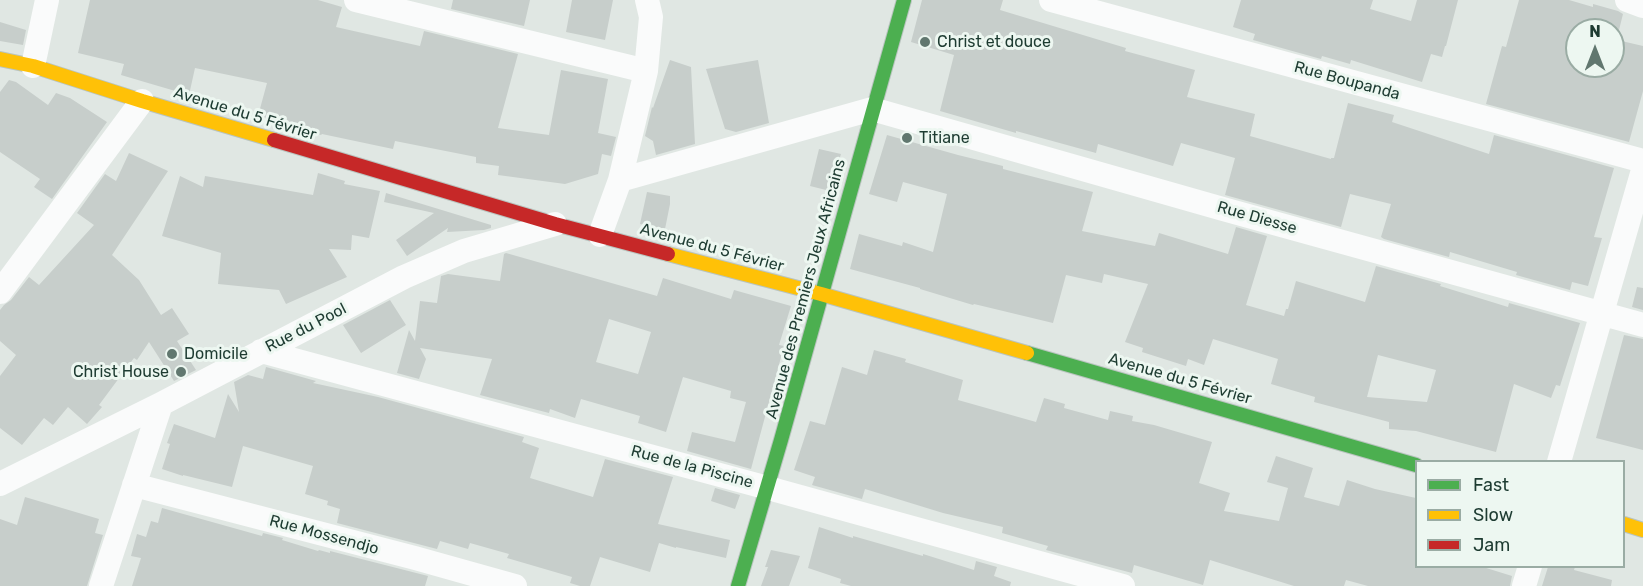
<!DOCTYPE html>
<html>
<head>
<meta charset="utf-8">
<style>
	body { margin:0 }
	#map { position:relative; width:1643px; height:586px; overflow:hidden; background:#e0e7e3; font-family:Rubik,sans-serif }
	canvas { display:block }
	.legend { position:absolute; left:1415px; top:460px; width:210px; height:108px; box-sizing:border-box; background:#edf7f1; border:2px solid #9aaca4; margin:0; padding:8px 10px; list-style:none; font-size:18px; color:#1d3b31 }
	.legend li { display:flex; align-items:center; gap:12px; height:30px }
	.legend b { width:30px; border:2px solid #9aaca4 }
	.north { position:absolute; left:1565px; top:18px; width:60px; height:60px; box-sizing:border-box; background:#edf7f1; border:2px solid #9aaca4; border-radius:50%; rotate:0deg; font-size:16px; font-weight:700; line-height:24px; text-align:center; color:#1d3b31 }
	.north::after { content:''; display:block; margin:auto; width:21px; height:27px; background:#61776f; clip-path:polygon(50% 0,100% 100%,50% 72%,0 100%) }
</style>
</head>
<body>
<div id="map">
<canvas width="1643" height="586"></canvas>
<ul class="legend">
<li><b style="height:8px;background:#4caf50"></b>Fast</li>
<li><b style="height:8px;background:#ffc107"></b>Slow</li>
<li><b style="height:8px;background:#c62828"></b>Jam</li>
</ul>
<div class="north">N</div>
</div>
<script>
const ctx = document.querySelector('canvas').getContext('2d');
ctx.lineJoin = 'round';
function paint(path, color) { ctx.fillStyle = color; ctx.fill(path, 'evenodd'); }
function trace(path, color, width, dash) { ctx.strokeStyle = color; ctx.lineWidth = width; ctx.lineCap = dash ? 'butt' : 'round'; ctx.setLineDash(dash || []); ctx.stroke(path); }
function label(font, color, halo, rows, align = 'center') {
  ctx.font = font + ' Rubik,sans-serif'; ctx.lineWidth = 6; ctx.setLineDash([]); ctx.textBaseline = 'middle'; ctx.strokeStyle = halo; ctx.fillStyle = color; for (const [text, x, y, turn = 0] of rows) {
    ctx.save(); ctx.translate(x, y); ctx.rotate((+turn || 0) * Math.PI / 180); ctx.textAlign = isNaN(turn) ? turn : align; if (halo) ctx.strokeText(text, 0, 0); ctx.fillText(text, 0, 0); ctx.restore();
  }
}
const building = new Path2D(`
	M90 0H318L342 7 336 27 420 46 424 31 518 54 498 128 549 135 561 70 608 79 598 133 616 137 611 156 602 154 598 174 565 184 498 175 499 166 476 163V157L395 141 393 149 322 134 321 135 258 116 267 83 195 68 189 95 148 83 121 75 124 64 78 53Z
	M453 0H530L524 26 451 9Z
	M572 0H613L605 40 566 32Z
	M922 0H1003L1000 10 1126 48 1125 51 1195 70 1187 97 1255 114 1250 136 1331 159V158H1334L1348 103 1394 115 1392 122 1489 154 1494 135 1614 168 1594 237 1602 238 1588 286 1572 282 1570 290 1516 275 1517 272 1450 252 1449 257 1384 239 1381 237 1391 204 1350 194 1341 227 1225 195 1235 158 1181 143 1173 166 1098 144 1096 153 1016 131V133L940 111 954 55 911 42Z
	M1241 0H1373L1370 9 1411 21 1417 0H1458L1446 46H1445L1442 57 1431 54 1422 82 1351 60 1350 64 1322 56 1321 59 1253 40 1255 34 1233 27Z
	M1519 0H1569L1593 7V4L1618 11 1623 14 1619 30H1577V43L1571 66H1613V39L1643 46V91L1629 142 1486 104 1502 46 1506 47Z
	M0 22 26 30 23 45 0 41Z
	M670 60 691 67 695 144 656 155 653 141 645 136 652 107 653 108Z
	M758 60 769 123 736 132 725 129 706 69Z
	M9 80 16 82 48 105 56 93 70 98 107 122 52 199 34 187 40 179 0 152V92Z
	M887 135 958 155 1003 166V169L1093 192 1082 231 1155 246 1159 233 1228 254 1236 227 1267 236 1246 305 1284 316 1286 309H1288L1296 281 1365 302 1376 266 1441 284 1440 286 1508 307 1509 303 1580 323 1560 386 1556 385 1551 398 1514 384 1496 452 1416 431 1389 429V422L1314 402 1315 397 1271 384 1278 359 1213 339 1204 365 1188 359 1186 366 1142 352 1143 348 1125 342 1148 284 1104 274 1102 283 1066 275 1053 323 974 304 973 305 920 289V288L850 269 859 234 902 246 903 242 933 252 947 194 903 182 897 202 869 194ZM1378 355 1436 370 1427 402 1367 397Z
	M819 149 841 154 830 191 810 186Z
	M129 153 168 171 112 255 139 280 161 315 172 308 189 334 177 341 196 370 174 381 149 342 137 360 134 358 99 405 102 407 87 424 68 407 53 425 44 418 22 445 0 428V376L16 355 0 341V310L4 305 11 300 29 277 39 285 94 225 77 213 105 174 116 181Z
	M318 173 345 181 344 184 380 191 369 238 352 235 351 250 329 249 347 277 286 304 279 290 218 284 221 253 162 236 180 176 203 187 205 176 313 195Z
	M647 192 670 196V204L665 229 640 224Z
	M386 193 491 225V228L484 230 447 232 448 228 407 256 396 240 434 213 384 202Z
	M506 253 657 296 663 278 731 299 734 290 791 306 779 345 784 346 751 469 687 451 692 432 735 442 746 402 730 398 731 391 683 377 666 432 638 423 640 416 581 399 575 418 550 409 549 413 480 395 492 359 420 348 426 359 419 379 397 373 409 330 415 341 420 301 437 303 441 276 448 274 500 281 504 254ZM609 319 651 332 638 374 596 362Z
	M1637 287 1643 288V310L1632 307Z
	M390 300 406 325 361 353 343 325Z
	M1624 335 1643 339V450L1596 438Z
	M874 350 906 359 905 362 963 380 958 400 1036 422 1044 398 1065 404 1064 408 1108 420 1110 411 1133 416 1132 421 1154 425 1212 442 1199 483 1230 493 1224 511 1279 521 1288 488 1267 482 1276 456 1313 468 1304 497 1339 506 1347 480 1375 489 1416 498V567H1483L1512 576 1510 586H1368L1346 580 1344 586H1294L1210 560 1203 585 1134 565 1132 573 1046 550 1048 546 1002 533 1003 527 943 513 865 489 862 499 812 485 815 477 794 470 810 421 825 425 842 367 867 375Z
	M266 367 316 381 313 383 378 397 524 437 522 442 539 448 530 478 593 497 605 459 673 477 658 524 730 540 726 558 676 547V548L659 543 650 572 600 557 590 586H580L570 583 572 577 507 558 509 554 470 543 468 549 440 541 437 549 337 523 340 509 327 505 328 501 305 494 313 466 243 446 232 487 183 475V476L162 469 170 444 167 443 174 424 215 438 228 394 239 412 234 382 248 375 263 379Z
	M715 488 740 495 735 509 711 501Z
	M25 497 99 519 95 533 103 535 87 586H0V519L17 525Z
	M162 508 262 536 263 533 283 538 282 540 318 551 319 550 330 553V551L428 576 425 586H132L141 558 131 556 137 534 146 537 151 521 158 523Z
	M819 527 853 538V536L923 556V554L974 570 976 561 997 567 994 576 1011 582 1010 586H851L840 583 841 579 808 568Z
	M771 550 800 556 789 586H761L768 567H765Z
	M1548 567H1575L1574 570 1612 580 1611 586H1542Z`);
const street = new Path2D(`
	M356 0 646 71
	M1051 0 1643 161
	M1627 0 1643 6
	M33 66 47 0
	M620 180 872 109 1223 209 1643 325
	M600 235 620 180 646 71 651 17 647 0
	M0 292 142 101
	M261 351 768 488 1123 586
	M1559 462 1643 170
	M0 484 161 404 404 277 464 251 555 224
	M134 485 415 558 515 586
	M101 586 161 404
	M1524 586 1530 566`);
const fast = new Path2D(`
	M1027 353 1416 465
	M738 586 781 440 904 0`);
const slow = new Path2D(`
	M0 59 33 66 142 101 274 140
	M668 254 821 294 1027 353
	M1624 524 1643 530`);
const jam = new Path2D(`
	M274 140 555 224 668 254`);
const markers = [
	[925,42,6,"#61776f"],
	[907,138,6,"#61776f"],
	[172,354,6,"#61776f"],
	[181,372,6,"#61776f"]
];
const poiNames = [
	["Christ et douce",937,42],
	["Titiane",919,138],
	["Domicile",184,354],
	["Christ House",169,372,"right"]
];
const streetNames = [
	["Rue Boupanda",1347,81,15],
	["Avenue du 5 Février",245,114,17],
	["Rue Diesse",1257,218,16],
	["Avenue du 5 Février",712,248,15],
	["Avenue des Premiers Jeux Africains",806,289,-75],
	["Rue du Pool",306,328,-27],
	["Avenue du 5 Février",1180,379,16],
	["Rue de la Piscine",692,467,15],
	["Rue Mossendjo",324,535,15]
];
paint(building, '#c7cecb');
trace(fast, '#b9c4bf', 16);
trace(slow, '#b9c4bf', 16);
trace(jam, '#b9c4bf', 16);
trace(street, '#fafbfb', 24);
trace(fast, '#4caf50', 14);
trace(slow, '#ffc107', 14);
trace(jam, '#c62828', 14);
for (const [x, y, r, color] of markers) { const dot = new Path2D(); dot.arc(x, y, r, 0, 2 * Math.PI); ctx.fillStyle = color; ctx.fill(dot); trace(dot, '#edf7f1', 2); }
label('16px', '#1d3b31', '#edf7f1', poiNames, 'left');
label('16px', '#1d3b31', '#edf7f1', streetNames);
</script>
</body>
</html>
